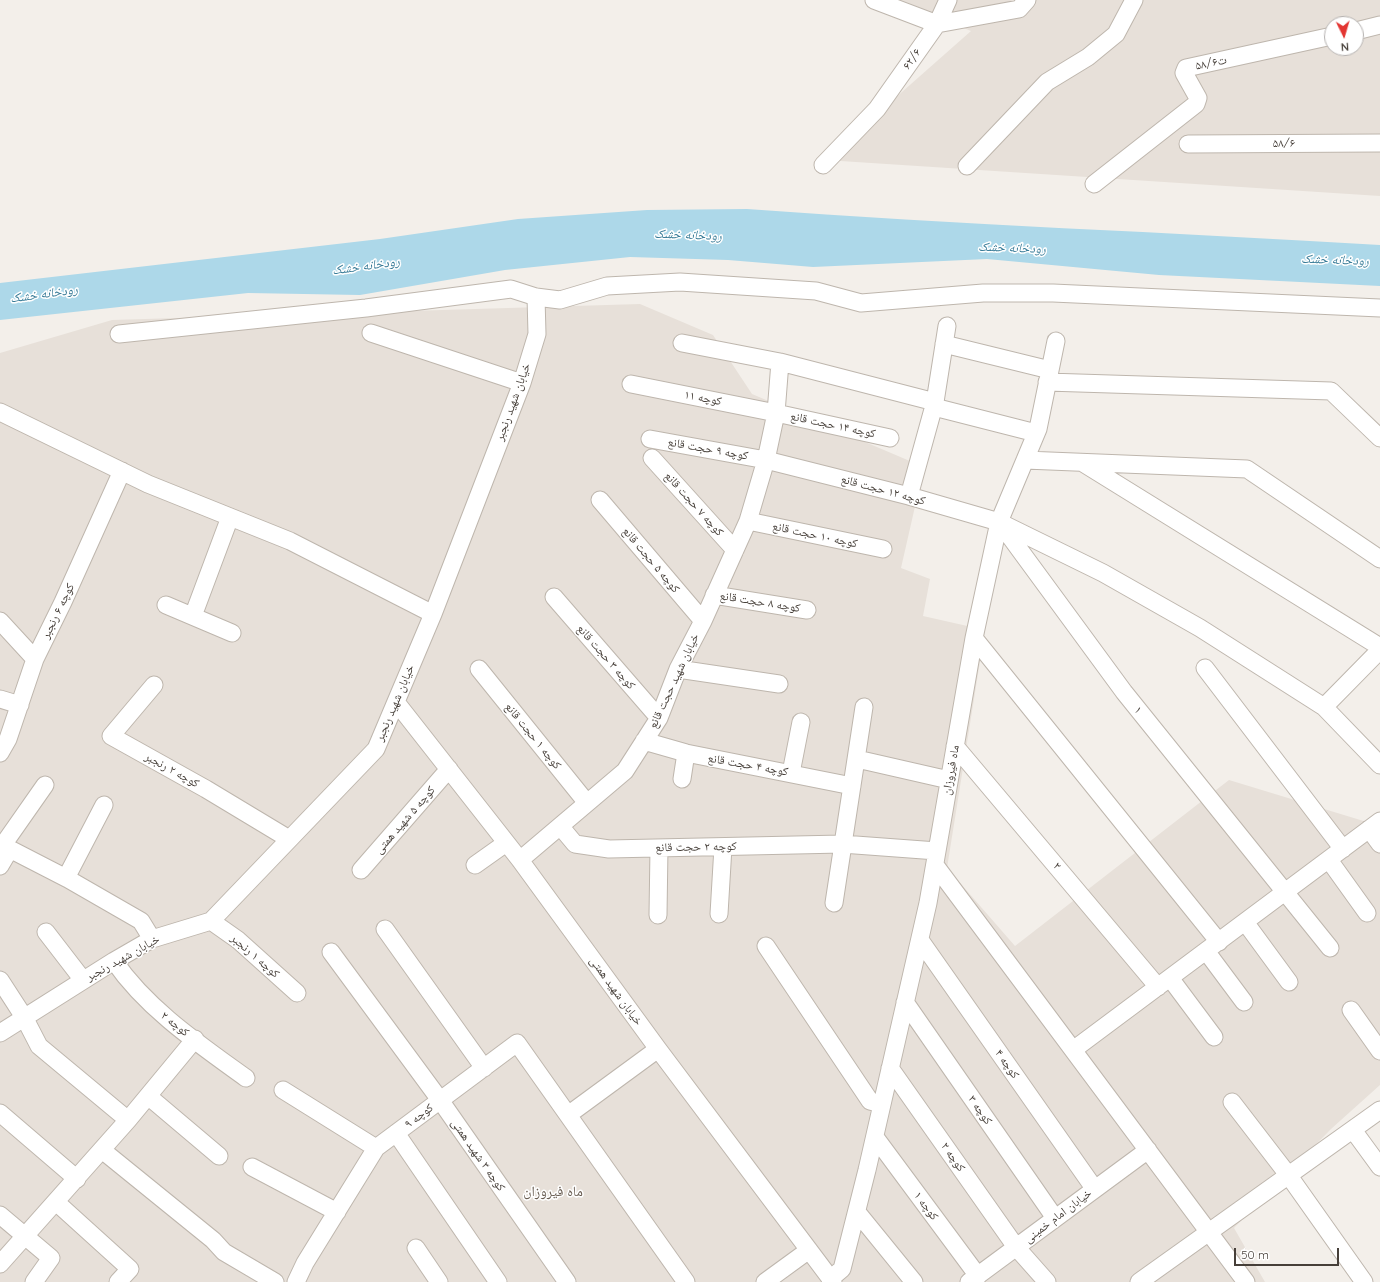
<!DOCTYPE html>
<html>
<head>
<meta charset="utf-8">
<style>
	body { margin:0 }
	#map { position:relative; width:1380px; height:1282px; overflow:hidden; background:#f3efea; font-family:Quicksand,sans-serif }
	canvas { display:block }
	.north { position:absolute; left:1324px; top:16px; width:40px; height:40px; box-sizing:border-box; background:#fff; border:1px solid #b5b2b0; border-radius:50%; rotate:175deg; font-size:11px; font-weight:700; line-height:16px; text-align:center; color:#463f39 }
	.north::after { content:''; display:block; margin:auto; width:14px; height:18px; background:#e33531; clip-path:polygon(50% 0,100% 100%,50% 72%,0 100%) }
	.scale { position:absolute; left:1234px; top:1248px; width:105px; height:18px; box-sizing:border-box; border:2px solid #463f39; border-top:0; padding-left:5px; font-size:12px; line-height:14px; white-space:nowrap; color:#463f39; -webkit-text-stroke:3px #fff; paint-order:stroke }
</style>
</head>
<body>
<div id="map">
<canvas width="1380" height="1282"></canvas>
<div class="north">N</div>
<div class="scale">50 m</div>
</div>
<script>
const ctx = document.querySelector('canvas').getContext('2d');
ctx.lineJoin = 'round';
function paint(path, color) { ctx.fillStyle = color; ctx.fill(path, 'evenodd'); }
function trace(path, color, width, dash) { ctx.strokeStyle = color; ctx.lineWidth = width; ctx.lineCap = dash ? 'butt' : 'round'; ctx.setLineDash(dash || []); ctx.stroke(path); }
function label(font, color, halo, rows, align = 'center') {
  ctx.font = font + ' Quicksand,"Noto Naskh Arabic",sans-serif'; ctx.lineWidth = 3; ctx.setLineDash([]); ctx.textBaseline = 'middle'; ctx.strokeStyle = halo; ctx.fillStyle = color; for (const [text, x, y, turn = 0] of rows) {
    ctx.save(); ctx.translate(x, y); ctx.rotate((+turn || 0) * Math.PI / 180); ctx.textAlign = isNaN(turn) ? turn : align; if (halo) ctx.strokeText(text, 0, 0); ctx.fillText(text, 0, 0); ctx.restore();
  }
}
const residential = new Path2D(`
	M894 0H1380V196L825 160 971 31ZM1332 24H1356V48H1332Z
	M640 304 713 335 752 394 924 467 901 568 930 579 923 616 985 630 947 868 1015 946 1229 780 1380 826V1085L1331 1129 1234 1228 1265 1282H0V353L112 320Z`);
const water = new Path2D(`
	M747 209C958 225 1169 232 1380 245V286L1159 275 987 259 813 267 728 260 630 257 505 270 360 295 248 293 0 320V283L380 239 518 219 647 210Z`);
const minor = new Path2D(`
	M874 0 937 24 948 0
	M1356 31 1380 25
	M1188 144 1380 143
	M823 165 877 109 937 24 1019 9 1027 0
	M967 166 1047 82 1088 57 1116 34 1134 0
	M1094 184 1196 104 1198 98 1184 73 1186 68 1332 36
	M371 333 522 383
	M119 334 366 308 511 289 536 297 560 300 607 286 680 282 816 291 861 303 983 293H1053L1380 308
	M682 343 780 362 935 402
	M944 344 1050 370
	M1047 382 1331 391 1380 438
	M631 384 776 413 890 438
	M934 407 1036 433
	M0 412 148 484 290 541 433 614
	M650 439 766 460 909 496 999 522 1103 573 1200 628 1324 707 1380 765
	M652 458 735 550
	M1025 460 1247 469 1380 559
	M1083 463 1380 647
	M909 496 935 402 947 326
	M600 500 703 621
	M748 521 883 549
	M1000 523 1124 692 1330 948
	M714 595 807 610
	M554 597 659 718
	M166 605 232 633
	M193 616 230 517
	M0 621 35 659
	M974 638 1219 942
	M1205 668 1343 849
	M479 669 587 803
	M678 669 779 684
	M154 685 111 736 206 789 289 839
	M0 699 20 705
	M396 702 520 860 658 1049 833 1282
	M1324 707 1380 650
	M644 741 686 753 852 786
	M955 746 1158 987
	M0 753 8 739 35 659 63 602 122 471
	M857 759 949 780
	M791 773 801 722
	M682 779 686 753
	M560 826 575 844 609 849 842 844 937 851
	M1369 829 1380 844
	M0 844 68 879 141 921 152 939
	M3 845 45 785
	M520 860 625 771 659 718 678 669 703 621 748 521 766 460 776 413 780 362
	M1329 860 1367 913
	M475 865 506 843
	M935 865 1246 1282
	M0 866 10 849
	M361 870 449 769
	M66 878 104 805
	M834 903 864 707
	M719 914 723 847
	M658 915 659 848
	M211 921 238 940 297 993
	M1245 922 1289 982
	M385 929 484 1068
	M46 932 83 980
	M920 940 1094 1188
	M766 946 870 1101 882 1104
	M1206 951 1244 1002
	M331 952 440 1100 567 1282
	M114 961C147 1009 199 1044 246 1078
	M1170 978 1214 1037
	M0 980 24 1017 39 1046 128 1120
	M905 1002 1055 1218
	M1351 1010 1380 1051
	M0 1033 114 961 152 939 211 921 376 749 433 614 522 383 537 334 536 297
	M1073 1050 1380 821
	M890 1068 1016 1247 1047 1282
	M283 1090 376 1148
	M148 1096 219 1156
	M1232 1102 1289 1176 1364 1282
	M0 1113 77 1179
	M568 1115 658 1049
	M1353 1130 1380 1167
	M396 1133 498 1282
	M875 1137 978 1276
	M102 1150 213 1240 224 1252 275 1282
	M252 1167 337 1212
	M56 1202 130 1269 118 1282
	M857 1212 914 1282
	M0 1215 51 1258 34 1282
	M416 1248 439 1282
	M0 1264 128 1120 195 1039
	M830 1279 842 1269 867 1170 928 903 974 638 999 522 1038 429 1056 341
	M296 1282 305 1263 376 1148 517 1043 686 1282
	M765 1282 809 1250
	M969 1282 1148 1150
	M1139 1282 1380 1110`);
const streetNames = [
	["۶۲/۶",912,59,-55],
	["۵۸/۶ت",1211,63,-12],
	["۵۸/۶",1284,143],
	["کوچه ۱۱",703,398,11],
	["خیابان شهید رنجبر",513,402,-70],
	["کوچه ۱۴ حجت قانع",833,425,12],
	["کوچه ۹ حجت قانع",708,449,10],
	["کوچه ۱۲ حجت قانع",883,490,15],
	["کوچه ۷ حجت قانع",694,504,48],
	["کوچه ۱۰ حجت قانع",815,535,12],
	["کوچه ۵ حجت قانع",651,560,50],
	["کوچه ۸ حجت قانع",760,602,9],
	["کوچه ۶ رنجبر",58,611,-64],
	["کوچه ۳ حجت قانع",606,657,49],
	["خیابان شهید حجت قانع",674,681,-65],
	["خیابان شهید رنجبر",395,703,-67],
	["۱",1138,710,51],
	["کوچه ۱ حجت قانع",533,736,51],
	["کوچه ۴ حجت قانع",748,765,10],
	["کوچه ۲ رنجبر",172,770,29],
	["ماه فیروزان",951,770,-80],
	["کوچه ۵ شهید همتی",405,820,-49],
	["کوچه ۲ حجت قانع",696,847,-1],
	["۲",1057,866,50],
	["کوچه ۱ رنجبر",255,956,41],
	["خیابان شهید رنجبر",123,958,-29],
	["خیابان شهید همتی",616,991,54],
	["کوچه ۲",175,1024,38],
	["کوچه ۴",1007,1064,55],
	["کوچه ۳",980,1110,55],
	["کوچه ۹",419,1116,-37],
	["کوچه ۳ شهید همتی",478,1155,55],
	["کوچه ۲",953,1157,55],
	["کوچه ۱",926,1206,53],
	["خیابان امام خمینی",1058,1216,-37]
];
const waterNames = [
	["رودخانه خشک",688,235,2],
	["رودخانه خشک",1012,248,2],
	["رودخانه خشک",1335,260,2],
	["رودخانه خشک",366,266,-8],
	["رودخانه خشک",44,294,-8]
];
const quarterNames = [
	["ماه فیروزان",553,1192]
];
paint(residential, '#e7e0d9');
paint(water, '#add8e9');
trace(minor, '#beb6ad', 19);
trace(minor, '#fff', 17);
label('12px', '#463f39', '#fff', streetNames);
label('italic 13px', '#397c98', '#fff', waterNames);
label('14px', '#685c51', '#fff', quarterNames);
</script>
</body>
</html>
